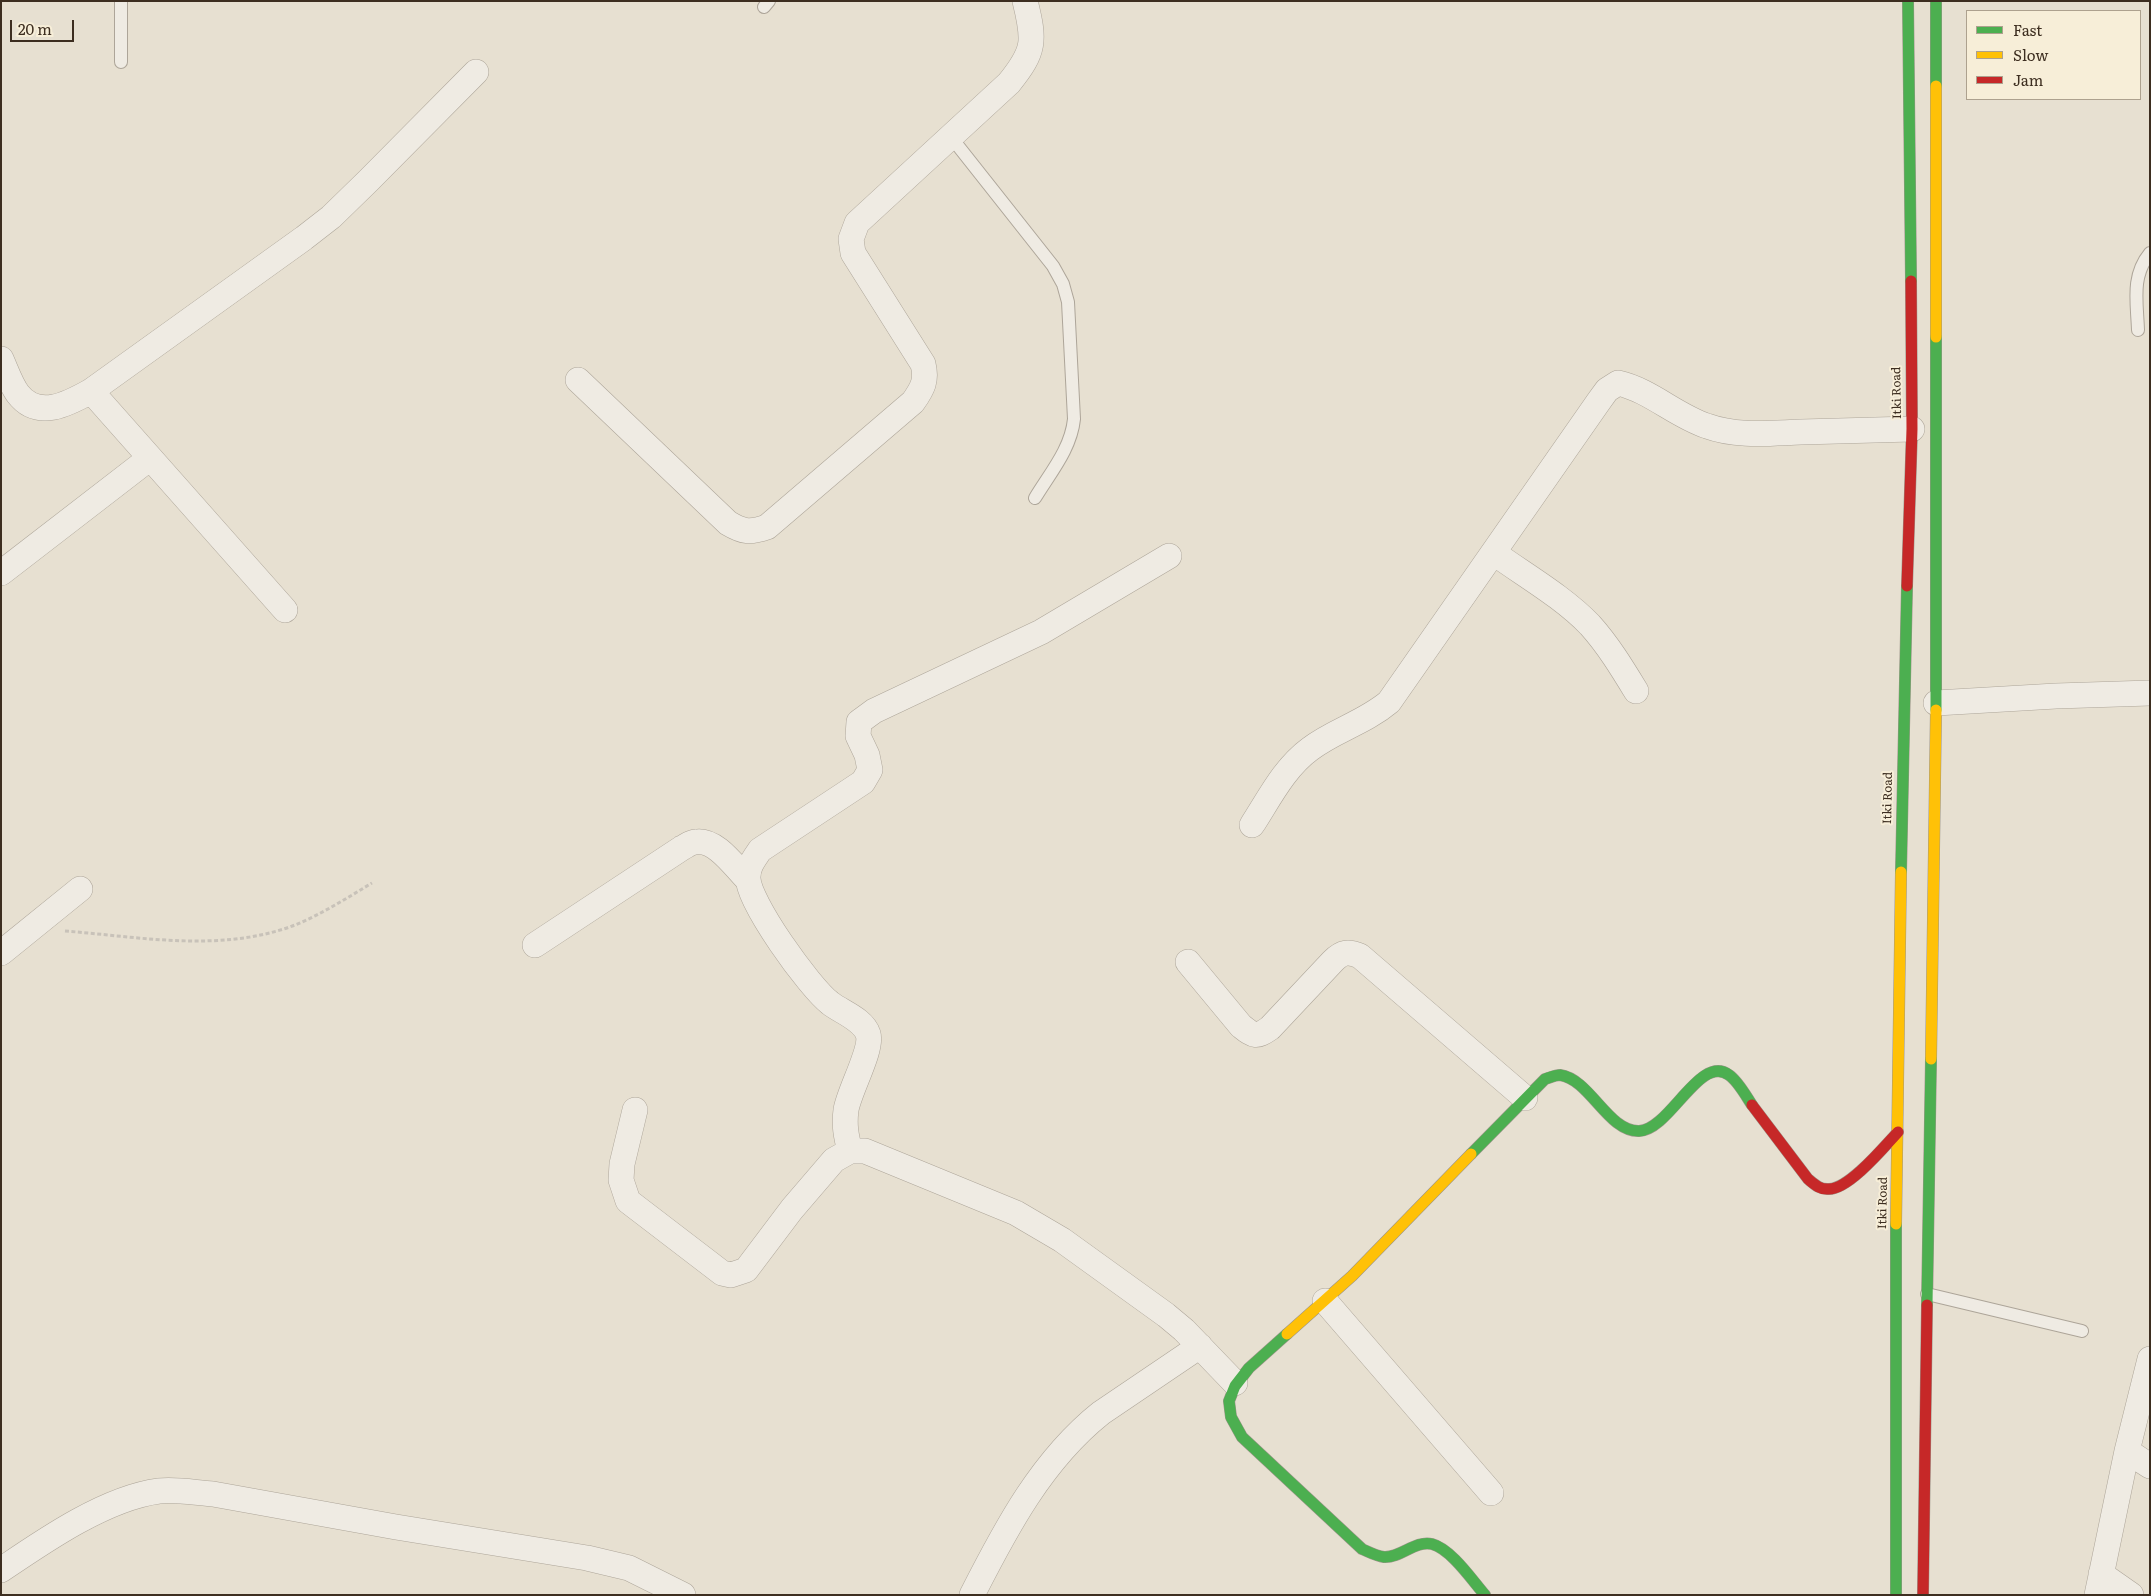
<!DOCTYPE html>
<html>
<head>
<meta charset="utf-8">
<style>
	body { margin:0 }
	#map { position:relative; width:2151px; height:1596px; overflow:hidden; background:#e7e0d1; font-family:Literata,serif }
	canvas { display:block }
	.frame { position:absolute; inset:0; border:2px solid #3d2e20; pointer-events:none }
	.legend { position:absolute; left:1966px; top:10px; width:175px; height:90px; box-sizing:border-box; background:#f7eed8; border:1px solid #ada18e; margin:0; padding:6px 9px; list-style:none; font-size:15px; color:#3d2e20 }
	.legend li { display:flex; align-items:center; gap:10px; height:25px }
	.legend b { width:25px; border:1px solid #ada18e }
	.scale { position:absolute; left:10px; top:20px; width:64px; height:22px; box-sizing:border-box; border:2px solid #3d2e20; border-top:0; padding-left:6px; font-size:15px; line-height:18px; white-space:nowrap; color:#3d2e20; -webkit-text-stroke:4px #f7eed8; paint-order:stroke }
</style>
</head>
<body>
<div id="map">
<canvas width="2151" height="1596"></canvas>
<div class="frame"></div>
<ul class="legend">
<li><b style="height:6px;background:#4caf50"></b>Fast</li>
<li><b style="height:6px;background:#ffc107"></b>Slow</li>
<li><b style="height:6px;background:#c62828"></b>Jam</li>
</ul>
<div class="scale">20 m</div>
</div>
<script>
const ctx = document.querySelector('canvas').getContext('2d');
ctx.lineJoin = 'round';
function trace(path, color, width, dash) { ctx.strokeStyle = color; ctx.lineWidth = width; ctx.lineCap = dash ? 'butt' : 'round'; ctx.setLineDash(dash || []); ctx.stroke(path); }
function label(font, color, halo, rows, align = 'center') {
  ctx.font = font + ' Literata,serif'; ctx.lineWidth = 4; ctx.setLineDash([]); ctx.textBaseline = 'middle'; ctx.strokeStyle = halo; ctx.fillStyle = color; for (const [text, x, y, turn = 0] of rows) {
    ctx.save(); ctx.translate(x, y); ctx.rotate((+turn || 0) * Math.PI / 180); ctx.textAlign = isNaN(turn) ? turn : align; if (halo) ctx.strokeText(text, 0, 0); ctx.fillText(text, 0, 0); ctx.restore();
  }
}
const path = new Path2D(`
	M65 931C141 937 222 953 295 925 322 914 347 898 372 883`);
const lane = new Path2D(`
	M764 7 769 1
	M121 62V1
	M951 137 1053 266 1063 284 1068 302 1074 419C1071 449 1050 473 1035 498
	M2138 330C2137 302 2131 276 2150 253
	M1927 1294 2082 1331`);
const street = new Path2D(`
	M1 359C6 370 11 385 18 394 38 420 68 404 91 391L304 238 331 217 368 181 476 72
	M578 380 728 523C743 532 750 533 767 527L913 402C923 388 927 380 923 364L853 253 851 239 857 223 1009 83C1035 51 1035 41 1025 1
	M91 391 285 610
	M1494 553C1526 576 1563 597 1590 625 1608 645 1622 668 1636 691
	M1 573 150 458
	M1936 703 2056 696 2150 693
	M1252 825C1269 799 1284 768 1310 749 1335 730 1364 723 1389 702L1599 401 1607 390 1618 383C1650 390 1676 416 1707 426 1737 437 1770 433 1801 432 1838 431 1875 430 1912 429
	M535 945 682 848C686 846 691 842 696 842 716 839 734 866 747 879
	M1 953 80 889
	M1188 962 1241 1026C1254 1036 1256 1038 1270 1028L1333 961C1342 952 1348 951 1360 956L1525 1098
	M635 1110 622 1164 621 1180 628 1201 722 1273 731 1275 746 1270 792 1209 834 1160 850 1151H865L1016 1213 1062 1240 1166 1315 1184 1330 1235 1383
	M850 1151C846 1136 844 1125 846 1110 849 1091 873 1049 868 1034 863 1019 841 1012 830 1003 810 988 747 901 748 877 748 866 754 859 760 850L863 782 870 770 867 755 858 736 859 722 874 711 1041 632 1169 556
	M1325 1301 1491 1493
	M2127 1451 2150 1466
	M1 1570C45 1540 106 1498 159 1491 177 1489 196 1493 213 1494L396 1527 587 1558 629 1568 683 1595
	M2101 1574 2131 1595
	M972 1595C1006 1528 1042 1460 1101 1413L1200 1346
	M2097 1595 2127 1451 2150 1359`);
const fast = new Path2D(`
	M1908 1 1911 281
	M1936 1V86
	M1936 710V337
	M1901 872 1907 586
	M1471 1154 1545 1079C1549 1078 1555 1075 1560 1075 1590 1079 1608 1132 1639 1131 1670 1130 1700 1053 1729 1075 1738 1081 1746 1096 1752 1105
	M1927 1305 1931 1059
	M1287 1334 1249 1368 1235 1386 1229 1401 1231 1417 1242 1437 1362 1549C1369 1552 1376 1556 1384 1557 1401 1558 1415 1540 1432 1544 1451 1549 1472 1580 1485 1595
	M1896 1595V1224`);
const slow = new Path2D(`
	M1936 86V337
	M1931 1059 1936 710
	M1896 1224 1901 872
	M1287 1334 1352 1276 1471 1154`);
const jam = new Path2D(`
	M1907 586 1912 429 1911 281
	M1752 1105 1808 1179C1814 1184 1820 1190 1829 1189 1849 1189 1884 1147 1898 1132
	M1923 1595 1927 1305`);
const streetNames = [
	["Itki Road",1897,393,-91],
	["Itki Road",1888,798,-89],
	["Itki Road",1883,1203,-89]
];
trace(lane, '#ada599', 14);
trace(street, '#ada599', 26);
trace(fast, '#9c958a', 12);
trace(slow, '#9c958a', 12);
trace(jam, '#9c958a', 12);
trace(path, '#c8c2b9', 3, [4, 2.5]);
trace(lane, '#efebe3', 12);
trace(street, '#efebe3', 25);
trace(fast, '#4caf50', 11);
trace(slow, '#ffc107', 11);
trace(jam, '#c62828', 11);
label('12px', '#3d2e20', '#f7eed8', streetNames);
</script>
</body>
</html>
